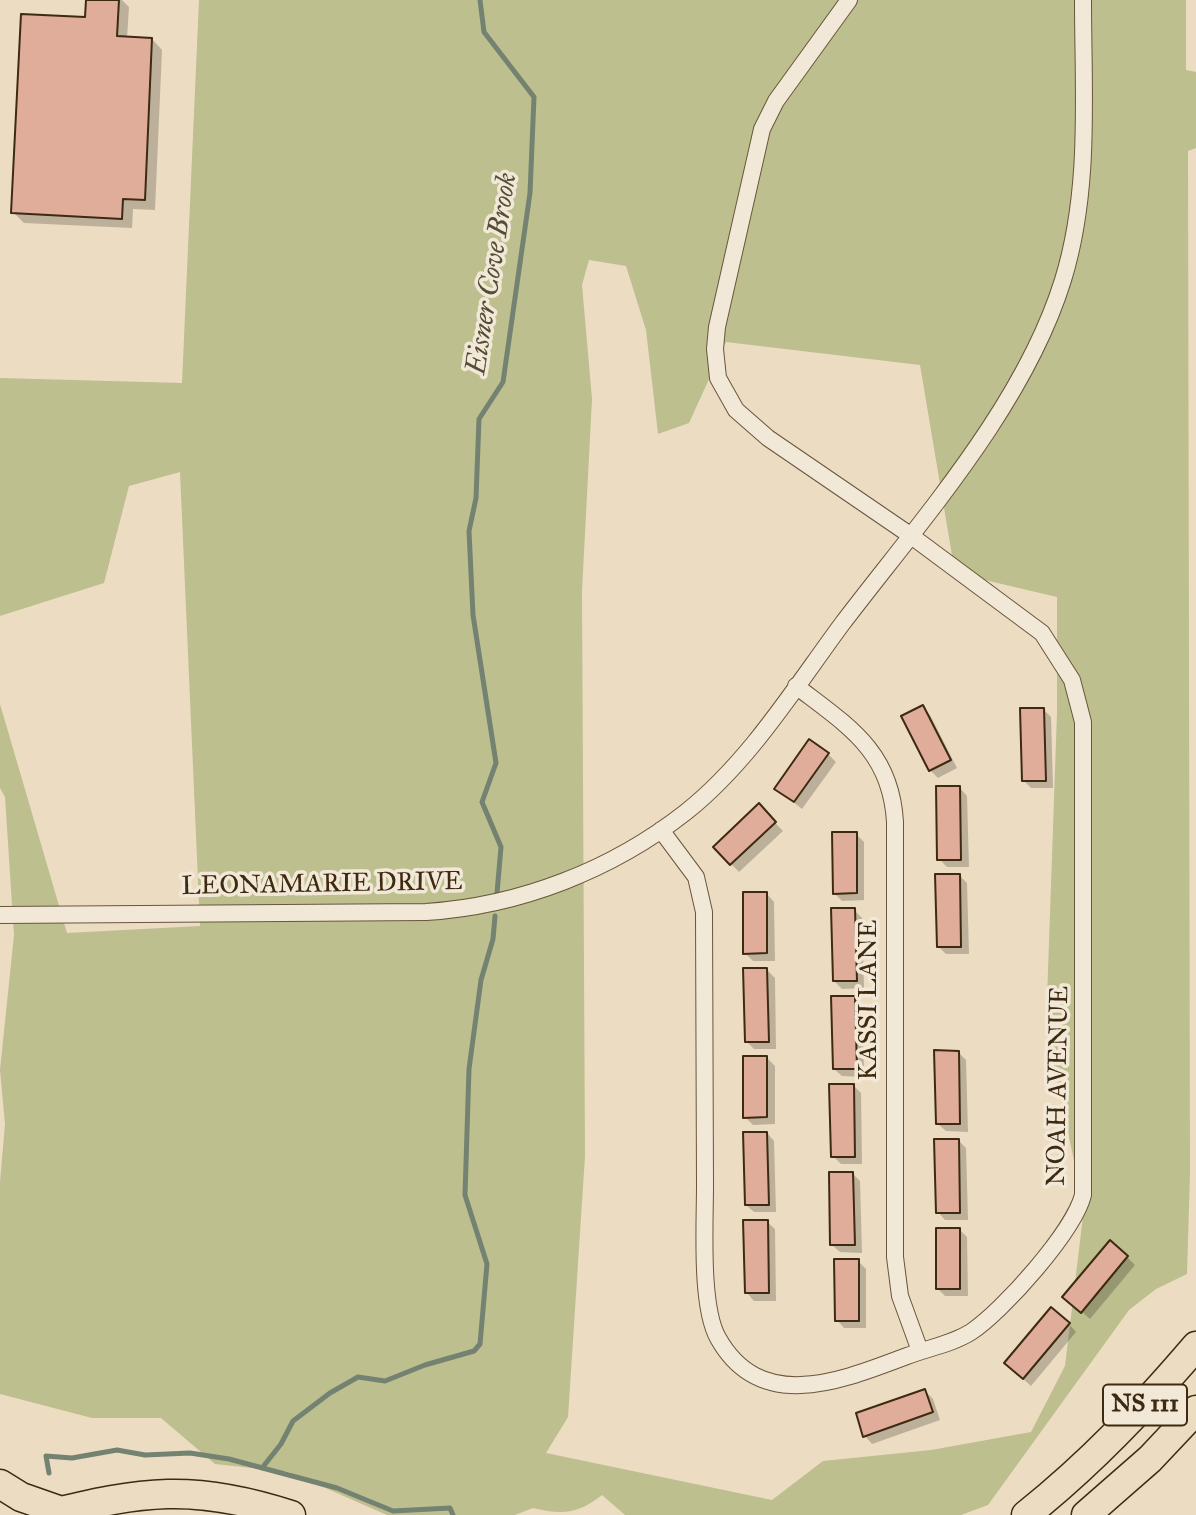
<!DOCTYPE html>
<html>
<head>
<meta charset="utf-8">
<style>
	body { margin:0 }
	canvas { display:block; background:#ebdcc2 }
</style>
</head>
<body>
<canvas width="1196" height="1515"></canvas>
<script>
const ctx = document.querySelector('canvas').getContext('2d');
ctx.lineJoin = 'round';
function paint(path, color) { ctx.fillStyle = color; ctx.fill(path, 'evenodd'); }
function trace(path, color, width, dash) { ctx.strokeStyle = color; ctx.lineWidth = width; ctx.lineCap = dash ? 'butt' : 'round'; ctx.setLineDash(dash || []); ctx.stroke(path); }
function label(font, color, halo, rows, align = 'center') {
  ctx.font = font + ' "IM FELL Great Primer",serif'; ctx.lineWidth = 7; ctx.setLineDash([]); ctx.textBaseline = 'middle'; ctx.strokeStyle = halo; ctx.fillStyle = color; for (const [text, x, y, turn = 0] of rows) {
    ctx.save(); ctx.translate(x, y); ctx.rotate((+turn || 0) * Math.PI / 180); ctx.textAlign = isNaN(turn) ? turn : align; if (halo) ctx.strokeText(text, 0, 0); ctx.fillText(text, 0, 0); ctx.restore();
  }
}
const green = new Path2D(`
	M199 0H1186V70L1196 72V148L1188 151 1190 1173 1187 1274 1156 1289 1129 1310 988 1505 961 1515H625L602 1495C578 1514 563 1515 533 1508L515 1515H387L289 1472 215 1464 161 1418H92L0 1394V1182L5 1124 0 1070 14 935 5 797 0 788V704L67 933 200 926 180 472 129 486 104 583 0 616V378L182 383ZM589 260 626 266 646 330 658 434 689 423 726 342 920 365 955 573 1057 597V713L1046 1028 1084 1208 1065 1366 1031 1432 931 1450 823 1461 772 1500 546 1453 568 1417 585 1156 582 591 592 399 582 285Z`);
const shadow = new Path2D(`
	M88 0H122L129 7 127 38 152 39 162 50 155 210 133 209 132 228 24 223 13 212 87 19Z
	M922 707 930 715 957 768 938 778 930 770Z
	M1043 709 1051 717 1053 788H1031L1023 780Z
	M828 754 836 762 802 809 776 788Z
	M960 788 967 796 969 867H947L939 859Z
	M759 806 783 831 739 872 715 847Z
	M856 834 864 842V900L842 901 834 893Z
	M959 875 967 883 969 954H946L939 947Z
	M767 894 774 902 775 961H753L745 953Z
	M854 910 862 918 864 988 842 989 834 981Z
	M767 970 775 978 776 1049H754L746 1041Z
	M855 998 863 1006 864 1077 842 1076 834 1069Z
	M958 1052 966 1060 968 1132 946 1131 938 1124Z
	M767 1058 775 1066V1124L753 1125 745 1117Z
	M853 1085 861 1093 862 1164H841L833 1156Z
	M767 1133 774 1141 776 1212H754L746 1205Z
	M958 1140 966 1148 968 1220H945L938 1212Z
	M852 1173 860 1181 862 1253 840 1252 832 1245Z
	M767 1222 775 1229 776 1301H754L747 1293Z
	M959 1229 967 1237 968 1296H945L937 1288Z
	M1127 1257 1135 1265 1090 1319 1073 1304Z
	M858 1261 866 1269V1328H844L837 1320Z
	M1069 1324 1076 1332 1031 1386 1014 1371Z
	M925 1391 933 1399 940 1420 872 1444 865 1436Z`);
const stream = new Path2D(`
	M480 0 484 32 534 97 530 193 503 382 479 419 476 498 469 531 473 615 496 763 482 802 501 847 497 893
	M262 1468 281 1444 293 1421 330 1393 358 1377 385 1381 425 1365 474 1351 480 1344 487 1264 465 1195 469 1069 481 980 493 939 495 916
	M49 1473 46 1456 72 1458 117 1450 145 1455 190 1453 229 1459 337 1488 393 1511 450 1508 453 1515`);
const building = new Path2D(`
	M86 0H119L117 36 152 38 145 200 123 199 122 219 11 213 21 14 85 17Z
	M923 705 951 760 929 771 901 716Z
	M1020 708H1044L1046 781H1022Z
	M809 739 829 753 794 802 774 789Z
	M936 786H960L961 860H937Z
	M759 803 776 822 730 865 713 847Z
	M832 832H857V893L833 894Z
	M935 874H960L961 947H937Z
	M743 892H767V953L743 954Z
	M831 908H855L857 981H833Z
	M743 968H767L769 1042H745Z
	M831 996H855L857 1069H833Z
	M934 1050 959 1051 960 1124H936Z
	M743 1056H767V1117L743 1118Z
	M829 1084H854L855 1157H831Z
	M743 1132H767L769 1205H745Z
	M934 1139H959L960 1213H936Z
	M829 1172H853L855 1245H830Z
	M743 1220H768L769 1293H745Z
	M936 1228H960V1289H936Z
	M1110 1240 1128 1256 1081 1313 1062 1297Z
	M834 1259H859V1321H835Z
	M1051 1307 1070 1323 1023 1379 1004 1363Z
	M925 1389 933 1412 863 1437 856 1413Z`);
const street = new Path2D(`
	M796 686C848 726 891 751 895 822V1257L900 1296 920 1351
	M661 830 696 877 704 912C704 1003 705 1095 705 1186 705 1224 700 1306 718 1338 761 1415 843 1380 907 1356 928 1348 952 1344 971 1332 1003 1311 1074 1231 1083 1195V722L1072 680 1042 633 910 535 768 438 736 410 718 378 715 349 717 327 762 129 776 101 849 0
	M0 915 426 912C520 906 612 870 686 812 749 762 794 689 842 624 921 520 1024 406 1063 280 1091 189 1083 94 1083 0`);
const highway = new Path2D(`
	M0 1484 21 1497 61 1511
	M45 1515C142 1491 193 1483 291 1515
	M1026 1515C1090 1464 1143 1408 1196 1346
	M1086 1515 1150 1459 1196 1410`);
const shields = [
	[1145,1405,84]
];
const shieldNames = [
	["NS 111",1145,1405]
];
const streetNames = [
	["LEONAMARIE DRIVE",322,885,-1],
	["KASSI LANE",870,1000,-90],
	["NOAH AVENUE",1059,1086,-89]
];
const waterNames = [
	["Eisner Cove Brook",493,274,-81]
];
paint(green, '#bdbf8f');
paint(shadow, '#0003');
trace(stream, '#748271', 5);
paint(building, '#e0ad9b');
trace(building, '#3e2a10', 2);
trace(street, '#69563c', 18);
trace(highway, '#3e2a10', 31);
trace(street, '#f2e8d7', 16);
trace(highway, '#ebdcc2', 28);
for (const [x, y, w] of shields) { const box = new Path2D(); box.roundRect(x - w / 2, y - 20.5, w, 41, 5); ctx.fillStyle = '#f2e8d7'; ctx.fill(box); trace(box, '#3e2a10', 2); }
label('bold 24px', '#3e2a10', null, shieldNames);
label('26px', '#3e2a10', '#f2e8d7', streetNames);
label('italic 28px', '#544e38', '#f2e8d7', waterNames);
</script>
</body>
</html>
